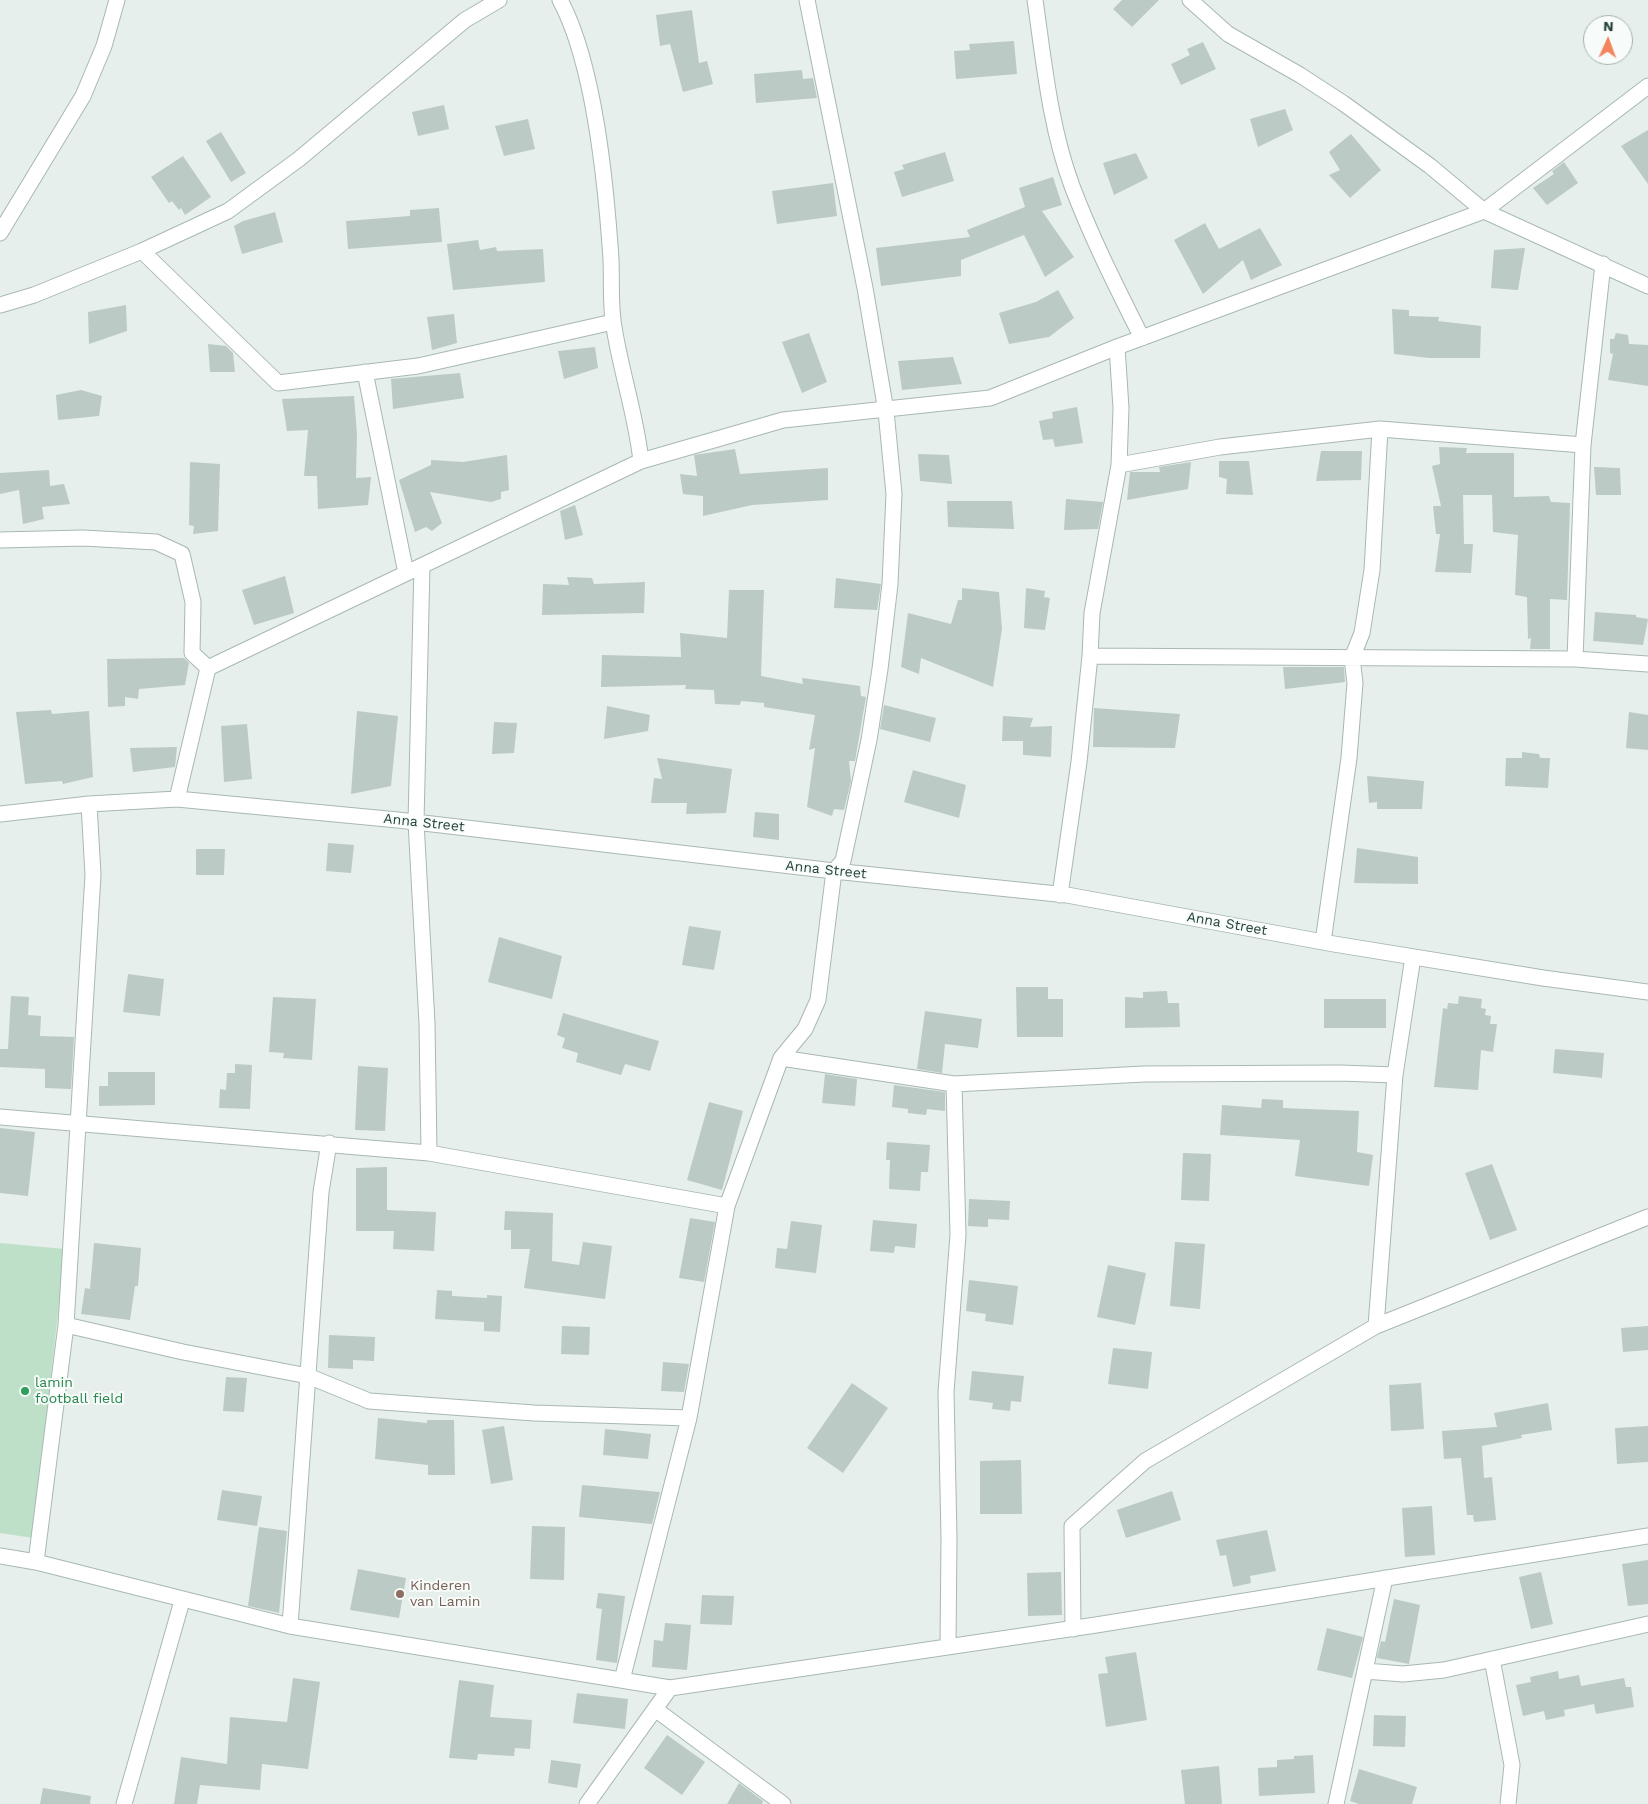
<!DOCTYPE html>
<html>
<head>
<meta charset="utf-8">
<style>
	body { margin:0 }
	#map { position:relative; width:1648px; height:1804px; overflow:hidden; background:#e6efeb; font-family:"Work Sans",sans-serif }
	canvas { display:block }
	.north { position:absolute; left:1583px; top:15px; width:50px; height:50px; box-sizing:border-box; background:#f7fbf9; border:1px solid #a3b1ad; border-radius:50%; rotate:2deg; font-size:14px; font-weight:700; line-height:20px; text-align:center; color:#24423a }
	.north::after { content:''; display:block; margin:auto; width:18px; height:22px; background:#f4845f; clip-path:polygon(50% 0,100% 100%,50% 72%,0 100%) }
</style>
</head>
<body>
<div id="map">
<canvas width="1648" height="1804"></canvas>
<div class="north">N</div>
</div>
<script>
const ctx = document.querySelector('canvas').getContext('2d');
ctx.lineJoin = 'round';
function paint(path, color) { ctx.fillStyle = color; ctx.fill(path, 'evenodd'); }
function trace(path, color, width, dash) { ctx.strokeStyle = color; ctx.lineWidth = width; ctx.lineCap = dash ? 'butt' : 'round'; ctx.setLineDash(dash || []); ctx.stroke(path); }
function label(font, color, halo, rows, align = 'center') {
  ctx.font = font + ' "Work Sans",sans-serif'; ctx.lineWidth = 4; ctx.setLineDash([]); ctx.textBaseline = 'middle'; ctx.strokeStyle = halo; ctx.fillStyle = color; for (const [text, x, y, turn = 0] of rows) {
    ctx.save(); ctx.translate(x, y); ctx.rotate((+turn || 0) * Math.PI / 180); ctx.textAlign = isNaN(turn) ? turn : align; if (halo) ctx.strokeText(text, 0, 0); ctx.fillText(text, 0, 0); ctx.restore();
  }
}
const green = new Path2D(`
	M0 1243 65 1249 33 1538 0 1533Z`);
const building = new Path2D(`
	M1122 0H1159L1132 27 1113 9Z
	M692 10 699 63 707 61 713 84 683 92 670 44 660 46 656 15Z
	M1014 41 1017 74 956 79 954 51 970 50 969 44Z
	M1203 42 1216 69 1181 85 1171 64 1190 55 1187 49Z
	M802 70 803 79 813 78 817 98 756 103 754 74Z
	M444 105 449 129 418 136 412 112Z
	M1285 109 1293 130 1258 147 1250 119Z
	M528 119 535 149 504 156 495 126Z
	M1648 130V184L1621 146Z
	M221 132 246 173 231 182 206 141Z
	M1351 134 1381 170 1350 198 1329 175 1340 170 1329 152Z
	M945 152 954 181 902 197 894 172 904 169 902 165Z
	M1136 153 1148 178 1114 195 1103 163Z
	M183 156 211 197 185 215 181 208 179 210 172 201 169 203 151 177Z
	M1564 162 1578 183 1547 205 1533 188 1554 174 1552 171Z
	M1053 177 1062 205 1042 211 1074 257 1045 277 1024 235 961 260V276L881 286 876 248 970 237 967 230 1025 207 1019 188Z
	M833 183 837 216 777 224 772 191Z
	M439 208 442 242 348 249 346 221 410 216V210Z
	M275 212 283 242 242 254 234 226 243 221Z
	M1205 223 1219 249 1260 228 1282 265 1251 280 1243 260 1203 294 1174 240Z
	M478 240 480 250 496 247 497 251 543 249 545 282 453 290 447 244Z
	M1525 248 1518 290 1491 288 1494 250Z
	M1058 290 1074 318 1049 337 1009 344 999 313 1036 302Z
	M126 305 127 331 89 344 88 312Z
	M1392 309 1409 310V316L1439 317 1438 321 1481 326 1480 358H1429L1394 354Z
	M454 314 457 343 432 350 427 317Z
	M809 333 827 382 802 393 782 342Z
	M1616 333 1628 335 1629 344 1648 345V386L1608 380 1613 354 1610 353V339H1614Z
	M208 344 226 346 233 353 235 372H210Z
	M595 347 598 368 564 379 558 351Z
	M953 357 962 384 902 390 898 361Z
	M460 373 464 398 393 409 391 379Z
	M81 390 102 396 99 416 58 420 56 395Z
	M354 396 357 435 356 478 371 477 368 505 318 509 317 476H304L308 430 287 431 282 399Z
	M1077 407 1083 443 1055 447 1053 439 1043 440 1039 421 1053 418 1052 412Z
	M1439 447 1467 448 1466 453H1514V497L1549 496 1551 502 1570 503 1567 600 1550 599V649H1530L1531 638 1528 639 1527 597 1515 595 1518 535 1493 532 1492 495H1463L1464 544H1473L1471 573 1435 572 1440 534H1436L1433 506H1441L1432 466 1440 464Z
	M735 449 740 474 828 468V500L752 505 703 516V496L683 494 680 474 697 476 694 455Z
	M1321 451H1362L1361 480 1316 481Z
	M918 454 949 455 952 484 920 481Z
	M507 455 509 490 501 492V499L491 502 430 492 442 523 432 531 426 527 415 532 399 480 431 465V460L463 462Z
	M1219 461H1249L1253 495 1226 494 1227 479 1219 477Z
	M190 462 220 464 218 531 193 534 194 526 189 525Z
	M1191 462 1188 489 1127 500 1130 472H1160L1159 467Z
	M1594 467 1620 468 1621 495H1596Z
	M49 470 50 486 64 484 70 504 42 507 44 519 23 524 19 490 0 494V473Z
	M1066 499 1103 502 1098 529 1064 530Z
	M947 501H1012L1014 529 948 527Z
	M575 505 583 535 565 540 560 511Z
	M285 576 294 613 254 625 242 590Z
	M567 577 592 578 594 584 645 582 644 613 542 615 543 584 569 585Z
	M836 578 881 584 877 610 834 608Z
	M962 588 999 592 1002 629 993 687 921 658 919 674 901 667 908 613 951 624 958 600H962Z
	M1026 588 1045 591 1044 597 1050 598 1045 630 1024 628Z
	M729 590H764L761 676 803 684 802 678 860 686 861 696 866 697 855 761H849L851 781 844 810 834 809 832 816 807 807 815 748 809 750 815 715 764 707V703L741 701 740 705 715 704 714 690 685 689 686 685 601 687 602 655 681 657 680 633 727 638Z
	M1595 612 1636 615V617L1648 619 1643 645 1593 641Z
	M184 658 189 663 185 685 139 689 138 699 125 697V706L108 707 107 659Z
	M1283 667H1344L1345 682 1285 689Z
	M884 705 936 718 930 742 880 729Z
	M607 706 650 715 648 731 604 739Z
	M1094 708 1180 714 1175 748 1093 747Z
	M51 710 52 714 89 711 93 777 63 784 62 781 25 784 16 712Z
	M357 711 398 716 391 786 351 794Z
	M1629 712 1648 715V750L1626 748Z
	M1003 716 1033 718 1030 727 1052 726 1051 757 1023 755V741H1002Z
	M494 722 517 723 514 753 492 754Z
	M247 724 252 779 224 782 221 726Z
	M177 747 175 767 133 772 130 748Z
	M1522 752 1539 754 1540 758H1550L1548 788 1505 786 1506 758H1522Z
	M657 758 732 769 726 813 686 814 687 803H651L654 778 662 779Z
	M913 770 966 785 959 818 904 802Z
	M1367 776 1424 781 1422 809H1377V802L1369 803Z
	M755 812 779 814V840L753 837Z
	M328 843 354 845 351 873 326 871Z
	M1357 848 1418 857V884L1354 883Z
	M196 849H225L224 875H196Z
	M689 926 721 931 714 970 682 965Z
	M499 937 562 956 552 999 488 982Z
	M128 974 164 979 160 1016 123 1012Z
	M1016 987H1048V999H1063V1037H1017Z
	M1167 991 1168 1003H1179L1180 1027 1125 1028V997L1143 998V992Z
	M11 996 29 997 28 1015 41 1016 40 1036 74 1037 71 1089 45 1088V1069L0 1067V1049H8Z
	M1459 996 1482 999 1481 1008 1486 1009 1485 1015 1491 1016 1490 1024H1497L1493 1052 1481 1050 1478 1090 1434 1087 1443 1008 1447 1009 1448 1003 1458 1004Z
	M273 997 316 999 312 1060 283 1058 284 1053 269 1052Z
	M1324 999H1386V1028H1324Z
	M925 1011 982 1019 978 1048 945 1044 942 1073 917 1069Z
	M563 1013 659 1041 650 1071 625 1064 621 1075 576 1062 578 1053 562 1048 565 1038 557 1035Z
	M1555 1049 1604 1053 1602 1078 1553 1073Z
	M235 1064 252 1065 250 1109 219 1108 220 1089 226 1090 227 1073H235Z
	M358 1066 388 1068 385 1131 355 1130Z
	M108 1072H155V1105L99 1106V1086H108Z
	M825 1074 857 1079 855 1106 822 1103Z
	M894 1085 945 1092V1111L927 1109 926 1115 908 1113V1109L892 1107Z
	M1262 1099 1283 1100V1108L1359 1111 1357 1152 1373 1155 1369 1186 1295 1176 1300 1140 1220 1135 1222 1105 1261 1108Z
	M709 1102 743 1111 722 1190 687 1180Z
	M0 1128 35 1132 28 1196 0 1193Z
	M887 1142 930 1145 928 1172H921L920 1191 889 1189 890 1160H886Z
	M1183 1153 1211 1154 1209 1201 1181 1200Z
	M1492 1164 1517 1230 1490 1240 1465 1173Z
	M387 1167V1210L436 1212 434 1251 393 1249 394 1231H356V1168Z
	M969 1199 1010 1201 1009 1220 988 1219V1227L968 1226Z
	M505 1211 553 1213 552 1261 579 1265 583 1242 612 1246 605 1299 524 1288 530 1249H511V1230H504Z
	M690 1218 715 1222 704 1282 679 1278Z
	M873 1220 917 1224 915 1248 895 1246 894 1253 870 1251Z
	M791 1221 822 1225 816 1273 775 1268 777 1248 787 1249Z
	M1175 1242 1205 1244 1200 1309 1170 1306Z
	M94 1243 141 1248 138 1286H135L130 1320 81 1314 85 1288 90 1289Z
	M1108 1265 1146 1273 1135 1325 1097 1317Z
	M969 1280 1018 1286 1013 1325 985 1321 986 1314 966 1311Z
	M437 1290 452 1291V1296L487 1298V1295L502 1296 500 1332 484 1331V1322L435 1319Z
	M562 1326 590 1327 589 1355 561 1354Z
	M1648 1326V1350L1623 1352 1621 1328Z
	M329 1335 375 1337 374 1361 353 1360V1369L328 1368Z
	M1113 1348 1152 1352 1148 1389 1108 1384Z
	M663 1362 689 1364 684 1392 661 1391Z
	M972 1371 1024 1376 1021 1402 1011 1401 1010 1411 992 1409 993 1403 969 1400Z
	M226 1377 247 1378 244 1412 223 1411Z
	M852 1383 888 1408 843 1473 807 1448Z
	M1421 1383 1424 1429 1391 1431 1389 1385Z
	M1548 1403 1552 1430 1521 1435 1522 1438 1482 1446 1484 1478 1492 1477 1496 1520 1474 1522 1473 1515H1467L1461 1458 1444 1459 1442 1431 1497 1427 1494 1413Z
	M378 1418 427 1423V1420H454L455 1475H428V1465L375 1459Z
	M504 1426 513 1480 491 1484 482 1430Z
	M1648 1426V1462L1617 1464 1615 1428Z
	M605 1429 651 1434 648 1459 603 1455Z
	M1021 1460 1022 1514H980V1461Z
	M582 1485 660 1492 652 1524 579 1517Z
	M222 1490 262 1496 257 1526 217 1520Z
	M1172 1491 1181 1520 1126 1538 1117 1510Z
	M1432 1506 1435 1555 1405 1557 1402 1508Z
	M532 1526 565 1527 564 1580 530 1579Z
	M259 1527 287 1531 279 1613 248 1606Z
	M1267 1530 1276 1571 1250 1576 1251 1583 1233 1587 1226 1555 1220 1556 1216 1540Z
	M1648 1560V1604L1628 1606 1622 1564Z
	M358 1569 406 1578 399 1618 350 1610Z
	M1061 1572 1062 1615 1028 1616 1027 1573Z
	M1541 1572 1553 1624 1531 1629 1519 1577Z
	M598 1593 625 1596 617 1663 596 1660 602 1609 596 1608Z
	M702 1595 734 1596 732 1625 700 1624Z
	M1394 1599 1420 1605 1409 1664 1377 1658 1381 1641 1385 1642Z
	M665 1623 691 1625 687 1670 652 1667 654 1640 663 1641Z
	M1327 1628 1363 1637 1352 1678 1317 1670Z
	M1136 1652 1147 1720 1106 1727 1098 1674 1108 1673 1105 1657Z
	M1558 1671 1559 1679 1579 1675 1581 1686 1624 1678 1626 1687H1631L1634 1707 1596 1714 1594 1704 1564 1710 1565 1716 1546 1720 1544 1711 1523 1716 1516 1685 1531 1682 1530 1677Z
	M293 1678 320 1682 308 1769 262 1764 260 1790 200 1785 197 1804H174L181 1757 227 1764 230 1717 287 1722Z
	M459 1680 494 1685 490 1717 532 1720 530 1749 515 1748 514 1756 478 1754 477 1760 449 1758Z
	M577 1693 628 1699 625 1729 573 1723Z
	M1374 1715 1406 1716 1405 1747 1373 1746Z
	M667 1735 705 1762 682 1795 644 1768Z
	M1313 1755 1315 1793 1259 1796 1258 1768 1277 1767V1760L1294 1759V1756Z
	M551 1760 581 1764 577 1788 548 1783Z
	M1219 1766 1222 1804H1185L1181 1770Z
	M1359 1769 1417 1787 1412 1804H1359L1350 1801Z
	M739 1783 763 1801 762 1804H727Z
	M43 1788 91 1796 90 1804H40Z`);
const minor = new Path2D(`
	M560 0C595 65 606 185 611 259 612 281 610 305 614 327 621 372 636 415 641 461
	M1035 0C1044 62 1050 127 1072 186 1092 239 1117 288 1142 338
	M1190 0 1228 34 1300 75 1343 103 1430 166 1484 211 1648 286
	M0 233 83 96 104 46 117 0
	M142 251 278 383 418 366 613 322
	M0 305 34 295 142 251 228 211 299 159 465 20 499 0
	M365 372 406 573
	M1119 465 1220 447 1380 429 1583 445
	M0 540 83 538 156 542 182 554 193 602 192 653 208 668
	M422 566 416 822 427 1023 429 1153
	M1090 656 1575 659 1648 664
	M1575 659 1583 445 1603 264
	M177 799 208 668 641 461 783 420 990 398 1117 347 1484 211 1648 86
	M0 814 89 804 177 799 398 820 834 871 1067 895 1334 944 1543 978 1648 992
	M1060 895 1079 762 1090 656 1092 613 1119 465 1121 408 1117 347
	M1323 942 1349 758 1355 683 1352 658 1362 633 1372 570 1380 429
	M781 1058 954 1084 1144 1074 1340 1073 1395 1075
	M0 1117 429 1153 727 1206
	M66 1325 183 1352 308 1376 369 1401 534 1413 689 1418
	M1376 1326 1395 1075 1413 957
	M0 1556 36 1562 290 1626 670 1688 1096 1625 1648 1536
	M36 1562 66 1325 93 875 89 804
	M290 1626 321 1192 329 1143
	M1073 1629 1072 1526 1145 1461 1376 1326 1648 1217
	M948 1647 949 1538 946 1392 958 1235 954 1084
	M1492 1659 1512 1765 1508 1804
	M1365 1671 1403 1674 1444 1670 1648 1624
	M622 1680 689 1418 727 1206 781 1058 805 1029 818 1000 834 871 843 861 869 740 880 669 890 584 894 494 886 411 865 288 807 0
	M655 1709 783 1804
	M124 1804 182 1601
	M587 1804 670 1688
	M1336 1804 1385 1578`);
const markers = [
	[25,1391,5,"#2e9e5b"],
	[400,1594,5,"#8d6e63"]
];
const streetNames = [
	["Anna Street",424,823,6],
	["Anna Street",826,870,6],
	["Anna Street",1227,924,10]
];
const leisureNames = [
	["lamin",35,1383],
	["football field",35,1399]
];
const educationNames = [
	["Kinderen",410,1586],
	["van Lamin",410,1602]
];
paint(green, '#bfe0c8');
paint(building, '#bbcac4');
trace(minor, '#a8b8b2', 17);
trace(minor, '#fff', 15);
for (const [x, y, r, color] of markers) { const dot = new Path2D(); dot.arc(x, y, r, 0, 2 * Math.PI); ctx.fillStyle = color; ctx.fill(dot); trace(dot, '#f7fbf9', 2); }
label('14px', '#24423a', '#f7fbf9', streetNames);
label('14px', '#27864d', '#f7fbf9', leisureNames, 'left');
label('14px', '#785e54', '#f7fbf9', educationNames, 'left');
</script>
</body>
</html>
